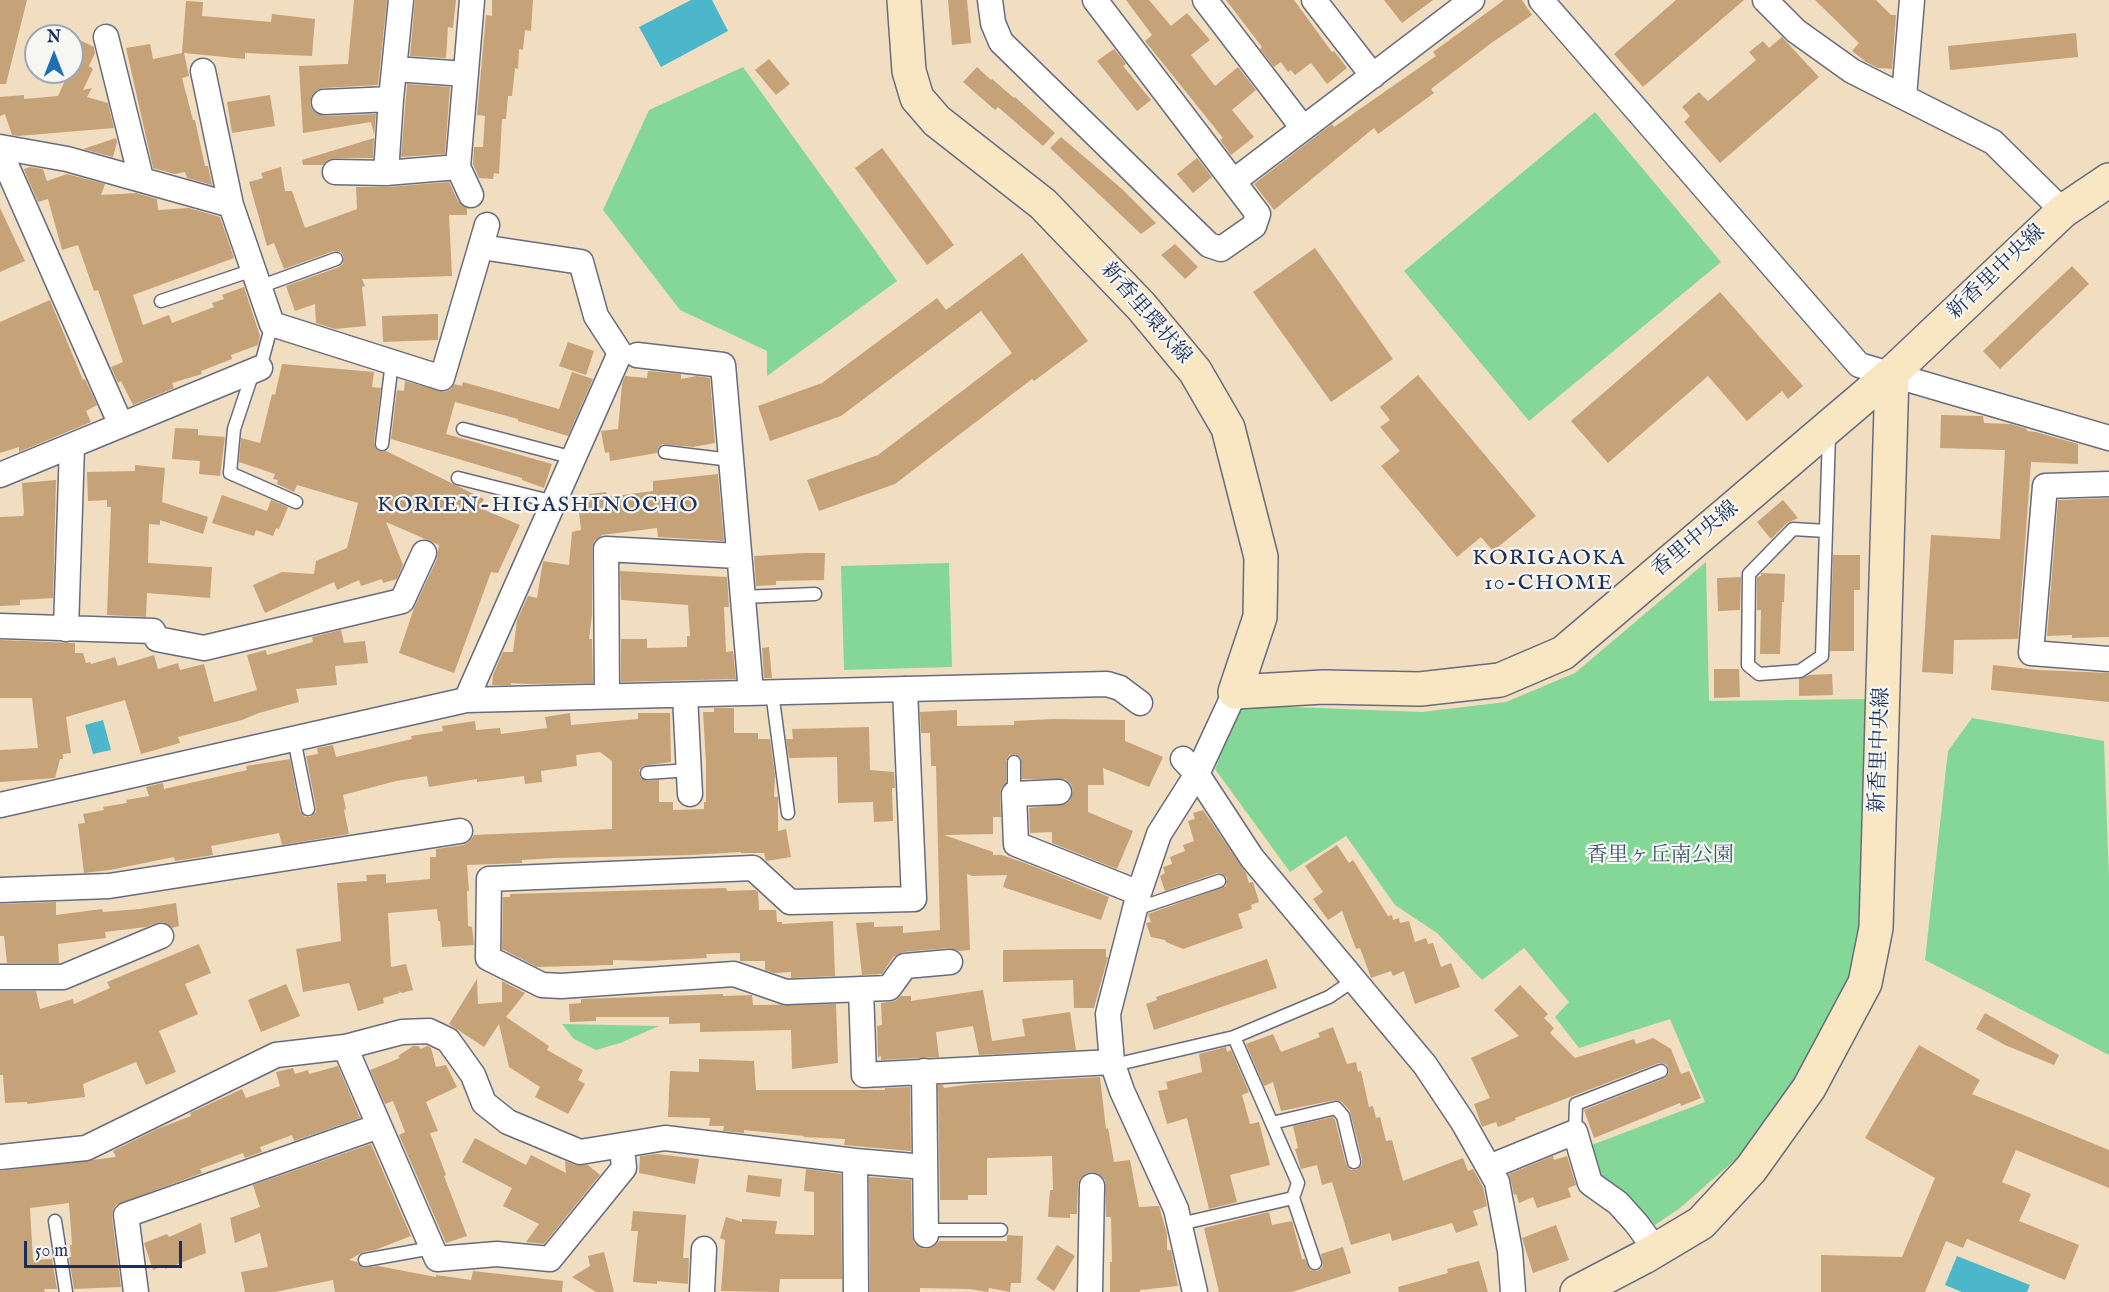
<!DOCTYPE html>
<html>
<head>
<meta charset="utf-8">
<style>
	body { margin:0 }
	#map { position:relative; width:2109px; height:1292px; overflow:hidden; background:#f1dec0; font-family:"IM FELL English",serif }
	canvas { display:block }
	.north { position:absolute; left:24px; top:24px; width:60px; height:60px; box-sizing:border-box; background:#f6f6f2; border:2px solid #9ea6b7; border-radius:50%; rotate:0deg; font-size:16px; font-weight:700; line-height:24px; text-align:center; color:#1b2f5e }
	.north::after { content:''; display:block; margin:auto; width:21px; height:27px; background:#1f6fb2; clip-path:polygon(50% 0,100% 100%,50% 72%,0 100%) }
	.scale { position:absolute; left:24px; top:1241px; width:158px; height:27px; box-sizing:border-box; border:3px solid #1b2f5e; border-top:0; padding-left:8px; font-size:18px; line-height:21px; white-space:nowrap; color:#1b2f5e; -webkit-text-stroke:4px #f6f6f2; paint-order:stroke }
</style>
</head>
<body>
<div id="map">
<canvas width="2109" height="1292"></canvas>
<div class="north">N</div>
<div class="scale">50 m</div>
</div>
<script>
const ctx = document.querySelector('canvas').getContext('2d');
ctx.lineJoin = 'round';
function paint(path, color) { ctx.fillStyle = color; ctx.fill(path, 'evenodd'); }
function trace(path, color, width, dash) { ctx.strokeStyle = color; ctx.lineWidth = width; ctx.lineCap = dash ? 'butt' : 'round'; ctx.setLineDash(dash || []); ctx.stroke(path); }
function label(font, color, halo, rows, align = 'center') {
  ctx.font = font + ' "IM FELL English","Noto Serif JP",serif'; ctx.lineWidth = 4.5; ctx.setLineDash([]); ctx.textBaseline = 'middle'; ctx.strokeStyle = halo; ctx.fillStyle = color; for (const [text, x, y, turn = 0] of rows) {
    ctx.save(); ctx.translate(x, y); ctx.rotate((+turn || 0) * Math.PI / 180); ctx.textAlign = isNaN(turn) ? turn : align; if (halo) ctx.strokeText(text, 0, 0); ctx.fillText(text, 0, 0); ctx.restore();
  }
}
const green = new Path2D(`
	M743 67 897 281 767 376V351L680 310 603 210 649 110Z
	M1595 112 1721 262 1529 421 1404 271Z
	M1706 562 1709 701 1868 699 1861 926 1851 978 1797 1080 1736 1159 1680 1208 1655 1225 1605 1183 1589 1146 1705 1102 1670 1019 1579 1048 1555 1017 1569 1002 1524 948 1482 980 1437 933 1395 905 1346 836 1290 872 1215 769 1241 705 1422 712 1506 702 1575 673Z
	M949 563 952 667 844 670 841 566Z
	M1972 718 2104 741 2109 879V1055L1925 960 1948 751Z
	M562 1024 659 1026 620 1043 596 1050 574 1039Z`);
const water = new Path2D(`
	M691 0H712L728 31 661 67 639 27Z
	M103 720 111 750 93 754 85 725Z
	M1957 1256 2030 1285 2027 1292H1962L1945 1285Z`);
const building = new Path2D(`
	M0 0H27L6 84H0Z
	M354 0H387L378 85 323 88 317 90 312 95 310 103 312 109 317 114 324 116 376 114 374 135 371 122 303 133 299 66 348 64Z
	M415 0H456L453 28 448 27 446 58 410 56Z
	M492 0H533L531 31 525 30 523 50 519 49 518 69 515 68 512 96H508L506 119H502L499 174 494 173 493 179 479 178 473 164 474 147H483L485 116 477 115 486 15 492 16Z
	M948 0H967L971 43 952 45Z
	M1126 0H1149L1171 26 1187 13 1210 40 1191 55 1215 86 1238 67 1256 90 1232 110 1254 137 1231 155 1220 140 1223 138 1145 41 1152 35Z
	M1226 0H1294L1332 52 1334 51 1347 68 1327 84 1311 63 1295 75 1291 70 1288 72 1281 62 1274 67 1260 49 1262 47Z
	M1384 0H1433L1402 23Z
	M1504 0H1522L1532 15 1490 44 1431 89 1434 93 1378 134 1374 128 1274 210 1254 184 1332 124 1334 127 1436 56 1433 52Z
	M1676 0H1744L1643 87 1614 54Z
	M1815 0H1876L1891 15H1896L1892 69 1878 68 1866 62 1852 51 1859 43Z
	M186 1 203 2 202 16 271 22 272 14 315 19 312 56 245 53V59L184 53 189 76 182 78 193 120H195L205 166H208L212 185 187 178 185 172 175 174 153 168 126 48 150 44 153 59 182 53Z
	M2076 33 2078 57 1950 70 1948 46Z
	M72 36 94 47 95 53 89 66 93 69 83 90 92 88 87 97 108 103 114 128 18 136 12 135 5 114 0 116V97L24 95V99L58 96 69 72H72Z
	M1782 37 1819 77 1720 163 1684 122 1690 116 1682 107 1699 92 1708 101 1756 60 1749 52 1763 41 1769 48Z
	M1114 49 1126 64 1123 66 1151 100 1137 111 1097 61Z
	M769 59 790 84 776 95 755 70Z
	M977 67 991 80 992 79 1014 98 1015 97 1055 133 1043 146 998 107 995 110 963 82Z
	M407 84 450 87 445 154 401 157Z
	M270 95 275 126 232 133 227 102Z
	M1061 137 1122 189 1156 223 1141 234 1050 148Z
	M116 138 117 142 113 157 83 149Z
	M374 138 373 158H335L328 160 323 165H303L302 160Z
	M882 148 954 245 927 265 855 168Z
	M1197 158 1212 177 1193 193 1177 174Z
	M30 167 43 169 47 181 67 174 105 184 101 195 136 193 157 199 158 210 189 208 220 217 234 258 133 295 143 325 169 315 172 323 214 307 212 303 224 299 222 295 244 287 260 336 258 345 231 355 232 359 201 371 202 374 172 383 174 388 133 405 121 381 118 383 111 367 123 362 98 290 94 291 78 245 62 250 48 199 38 202 26 175 24 169Z
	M281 167 285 191H292L305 228 357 209 356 187H387L449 182 458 201 467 208V215H449L452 276 362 279 365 286 362 287 366 326 335 329 316 323 315 304 295 311 286 286 339 267 343 264 344 257 341 252 334 251 284 269 274 243 267 246 249 182 263 178 261 173Z
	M0 208 25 261 0 272Z
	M1175 244 1198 267 1185 279 1161 255Z
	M1315 248 1393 359 1331 402 1253 292Z
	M1022 253 1088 341 1034 381 1032 379 895 484 819 511 807 480 878 455 1012 353 981 311 841 416 770 441 758 406 822 383 937 298 946 310Z
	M2072 266 2089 284 2000 369 1983 351Z
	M1720 292 1803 386 1788 399 1782 391 1747 421 1708 376 1608 463 1571 421Z
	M50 300 83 380 85 379 97 405 86 411 91 422 19 452V447L0 453V322Z
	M438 314V340L383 342 382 316Z
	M568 342 594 351 586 375 559 366Z
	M282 364 374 372 372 387 381 388 374 443 377 450 382 452 386 451 484 499 480 508 520 525 498 573 491 572 454 673 399 653 414 608 437 559 439 545 386 522 403 565 397 579 383 583 382 579 361 586 359 580 337 590 334 582 265 613 253 585 282 572 314 574 316 561 347 548 358 503 297 485 294 492 277 484 278 480 273 479 275 474 239 462 241 438 260 443 272 394 275 395Z
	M648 371 681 374V379L697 376 710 378 715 443 693 447 662 444 658 448 657 453 610 461 609 452 605 453 601 431 618 429 622 384 625 376 647 378Z
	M572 372 593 379 568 436 518 421V419L455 402 446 434 552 464 544 488 522 480V478L391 439 397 390 404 391 405 381 445 392 451 389 454 384 462 386 463 382 559 409Z
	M1418 375 1536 516 1493 551 1481 537 1457 557 1381 466 1400 451 1380 427 1390 420 1380 407Z
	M1941 415 1983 416 1984 423 2011 424 2027 429V431L2036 432 2078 444V464L2031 462 2018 639 1954 640 1953 674 1922 672 1931 535 2000 539 2005 450 1940 448Z
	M175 428 198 429V435L225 437 220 476 199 474 200 461 172 459Z
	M135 465 165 468 162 502 208 517 203 534 160 520V525L149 524 148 563 212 567 210 598 147 593 146 617 107 615 111 507H107V500L88 501 87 472 135 471Z
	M718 474 724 541 658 537 657 528 602 535 594 541 592 549V615L589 639H592L593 683 528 684 511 683V685H492L493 675 503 652H513L517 620 528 596 537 598 543 561 569 565 572 532 581 530 579 513H583L582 503 590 502 589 494 606 492 607 497 653 491V481Z
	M56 480 53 598 20 600V605L0 606V517L23 516 24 514 22 483Z
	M222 495 267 511 271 500 288 507 279 529 276 528 273 536 256 530 254 536 212 523Z
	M2109 498V637L2072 638V635L2047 636 2058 500Z
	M1783 500 1798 518 1787 523 1771 539 1757 522Z
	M805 553H825L824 580 776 581V585L756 586 754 556Z
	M1833 555H1860V590H1854V651H1830Z
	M620 571 727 577 729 607H724L726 652 733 651 736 679 621 682V639H647V648L687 647V636H690L688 605 621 600Z
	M1761 573 1785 574 1784 602H1782L1780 654H1760L1761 610H1757V577L1761 576Z
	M1741 577 1740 610 1718 611 1717 578Z
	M341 630 344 643 365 641 368 663 335 666 337 685 296 689 299 702 259 713 242 720 178 737 180 743 141 754 125 700 66 717 71 753 63 754V759H60L55 778 0 782V750L38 748 32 698H0V640L75 643V653H83L86 663 90 662 91 664 115 657 118 666 154 655 158 669 178 663 180 670 204 664 214 702 257 690 247 655 266 650 267 655 313 642 312 637Z
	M769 647 772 678H764L762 648Z
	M1993 665 2038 670 2109 673V702L1991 690Z
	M1714 669H1739L1740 697 1714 698Z
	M1832 674 1833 695 1799 696V679L1809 675Z
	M714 708H734V733H758V739H770L775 775 774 797H778V831L786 829 791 857 766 861 764 853H741V852L691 855 554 858 522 860V863L467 865 469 891H467L468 926 472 927 474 945 442 947 440 921H438L437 909 388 913 391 967 406 964 413 990 402 993 398 991 400 993 383 998 384 1003 358 1011 349 983 303 992 296 949 341 941 337 883 367 881 366 875 386 874V883L430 879V857H436V849L463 845 469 842 474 835 612 829V761L600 752 576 755 577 766 541 771 542 782 525 784 524 776 477 782V779L429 787 427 776 396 781 343 795 346 809 344 810 349 834 282 845 279 833 211 846 213 855 175 861 174 857 110 870 84 873 78 824 85 823 83 814 104 810 103 807 127 803 126 800 149 796 146 787 163 783 164 789 247 770 246 766 290 759 300 811 305 817H310L316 812V807L306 756 318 754 317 748 333 745 336 757 412 739 411 736 443 731 442 726 475 721 476 730 500 728 501 734 547 728 545 717 570 713 571 725 638 719V713H670L671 762 643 766 639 770 640 777 647 781 659 780V802H673V810L704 809V802H706V763L703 712H714Z
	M957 710V726L1014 725V721L1053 719 1125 720V741L1163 757 1149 787 1103 768 1104 785H1088V812L1133 831 1117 869 1052 843V832L1030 833 1029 808 1066 804 1071 799 1073 791 1071 784 1065 779H1022L1021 758 1015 754 1009 755 1006 761V783L1001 788 1000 794 1001 817H993V834L944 835 993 852V855H1002L1025 863 1109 897 1101 920 1003 887 1007 875 972 876 967 874 970 950 959 951 949 948 903 952 893 957 882 974 862 975 856 923 874 922V927L903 926V933L940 930 936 766H931L930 733H921L920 712Z
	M869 727 870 770 894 772 895 788H892L893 821 874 822 873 802 838 803 837 757 789 758 786 739H793L792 729Z
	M1203 810 1246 873 1249 883 1253 882 1259 902 1251 905 1252 909 1238 914 1243 928 1183 949 1166 942 1165 940 1151 937 1146 923 1151 922 1148 914 1226 886 1227 878 1221 873H1217L1165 891 1160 876 1165 873 1163 867 1172 864 1170 857 1185 851 1183 845 1194 841 1188 821 1195 819 1193 813Z
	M1337 845 1349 863 1353 860 1388 916 1392 915 1393 920 1399 918 1400 923 1409 921 1415 942 1426 938 1428 944 1433 943 1441 967 1451 963 1460 987 1415 1004 1404 971 1393 976 1391 971 1371 978 1360 948 1356 949 1342 911 1328 920 1313 899 1323 892 1305 866Z
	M726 888 727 891 755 890 758 892 759 910H776L777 922H782V924L833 921 835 976 791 978V972L774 973 765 970V961H740V953L706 954 707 958 648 961 613 960V965L537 967 502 949 503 897H510V894Z
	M56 902V915L102 909 103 912 140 909 176 903 179 926 172 928 163 922 156 923 146 927 105 932 106 938 58 944 59 963H7L4 936H0V904Z
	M199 944 211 973 185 984 198 1014 159 1031 176 1072 146 1085 136 1062 83 1084 85 1097 27 1104V1102L5 1103 3 1075H0V991H36L40 1009 73 999 74 1004 110 988 107 982Z
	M1080 949H1106V957H1108L1094 1008H1074L1073 980 1003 982V950Z
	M1267 959 1277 988 1154 1030 1146 1004 1157 1000 1156 997Z
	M477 979 478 1004 502 1002V981L525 993 506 1017 549 1046 547 1050 583 1070 578 1080 585 1084 568 1114 535 1097 540 1087 509 1067 499 1024 484 1047 449 1024Z
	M286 984 300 1016 261 1032 248 1000Z
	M1520 985 1548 1014 1544 1018 1554 1028 1550 1033 1575 1058 1634 1039 1636 1044 1653 1038 1671 1049 1681 1074 1689 1071 1701 1098 1681 1106 1680 1103 1594 1138 1584 1110 1665 1078 1669 1073V1069L1666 1064 1659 1063 1515 1118 1516 1120 1498 1127 1496 1122 1482 1127 1474 1104 1490 1098 1471 1058 1519 1036 1494 1010Z
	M983 990 992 1041 1025 1036 1022 1019 1070 1012 1076 1050 979 1055 973 1026 936 1032 939 1057 881 1060V1056L878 1057 877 1026 882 1025 881 1003 895 1001 901 996H911V1001Z
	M723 994V996L752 995 753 1005 836 1004 838 1063 792 1069 791 1030 700 1032V1023L669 1024V1017H596V1021L570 1022 569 1004 581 1003V999Z
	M1985 1013 2059 1055 2054 1065 2005 1045 1976 1029Z
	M1333 1027 1347 1064 1356 1062 1358 1072 1361 1071 1369 1107 1373 1106 1376 1118 1380 1117 1386 1141 1392 1140 1403 1181 1463 1158 1468 1171 1473 1169 1483 1187 1487 1206 1473 1211 1478 1225 1456 1233 1452 1223 1392 1241 1390 1233 1351 1245 1332 1182 1322 1185 1317 1165 1301 1169 1295 1149 1298 1148 1293 1126 1333 1117 1335 1120 1346 1164 1351 1170H1356L1362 1165V1160L1350 1111 1342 1102 1335 1100 1281 1111 1273 1082 1264 1086 1246 1044 1273 1034 1281 1052 1320 1037 1318 1033Z
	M1919 1045 1980 1080 1972 1094 2109 1150V1188L2016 1150 2002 1182 2031 1194 2019 1221 2079 1245 2065 1280 1967 1239 1963 1248 1946 1241 1925 1292H1821V1255L1902 1257 1935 1178 1865 1138Z
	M413 1046H418L421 1049 427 1046 431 1048 436 1067 446 1065 457 1087 426 1102 438 1131 430 1133 446 1175 444 1176 467 1236 446 1243 399 1135 405 1132 393 1101 385 1104 370 1070 400 1058 398 1056Z
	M1226 1047 1227 1052 1231 1050 1249 1092 1242 1095 1250 1124 1259 1122 1270 1165 1230 1175 1237 1202 1209 1209 1187 1118 1167 1124 1158 1091 1168 1089 1166 1082 1202 1072 1199 1054Z
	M699 1059 754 1061 756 1090H885V1088L910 1087 911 1151 844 1145 845 1139 803 1137 804 1136 744 1130V1133L723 1131 724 1126H709L710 1118 668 1117 670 1071 699 1072Z
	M338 1066 360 1118 294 1141 292 1135 260 1147 262 1152 245 1158 243 1153 200 1169 202 1173 116 1205 113 1210 112 1217 121 1287 74 1289 69 1257H71L70 1245H72L69 1203 30 1208 33 1260 52 1259 57 1289H44L45 1292H0V1171L116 1157 113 1151 157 1129 191 1116 190 1113 242 1089 246 1098 280 1086 276 1072 293 1068 295 1074 308 1070 309 1074Z
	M1100 1077 1106 1129 1108 1128 1114 1162 1130 1160 1139 1207 1159 1206 1167 1234V1250H1171L1178 1286 1140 1290V1292H1110V1262H1112L1111 1217H1106L1105 1180 1099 1174 1092 1172 1085 1174 1080 1179 1078 1185 1077 1214H1070V1218L1048 1217 1050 1190H1053L1052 1156 987 1158V1195H968V1200H940L938 1085H943L944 1088 972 1084Z
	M475 1138 526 1165 531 1155 566 1173 565 1161 575 1165H588L600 1175 544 1244 526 1242 539 1224 503 1206 512 1188 462 1162Z
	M371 1144 411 1236 375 1250 363 1252 349 1260 357 1262 363 1268 378 1266 436 1277V1275L471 1280 473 1271 563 1281 562 1292H335L333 1280 275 1292H245L241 1272 268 1267 260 1233 235 1243 230 1218 260 1207 253 1185Z
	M657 1154 699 1159 695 1184 639 1173 640 1156Z
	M1553 1156 1554 1160 1567 1156 1576 1185 1568 1188 1571 1197 1537 1208 1533 1197 1519 1203 1516 1194 1514 1195 1509 1174Z
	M806 1169 841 1174 842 1279H780L779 1292 721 1291 725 1240 720 1238 726 1217 742 1222V1219L777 1221 775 1234 814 1235V1192L804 1191Z
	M748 1175 782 1179 780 1197 746 1192Z
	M869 1177 911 1180 912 1235 914 1243 920 1248 926 1249 933 1247 939 1241H1007V1235L1023 1236 1021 1283H1011L1010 1292 989 1288 988 1292 969 1289 920 1288V1292H870Z
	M633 1211 686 1215 683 1258H689L688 1284 657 1281V1284L633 1282 638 1231H631Z
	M1269 1212 1272 1225 1292 1221 1302 1259H1305L1310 1270 1317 1271 1322 1268 1323 1264 1321 1254 1343 1247 1351 1273 1292 1292H1219L1204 1228Z
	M201 1223 206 1253 165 1269 164 1265 153 1270 144 1243 167 1234 169 1237Z
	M1556 1225 1569 1260 1533 1273 1522 1238Z
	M1057 1245 1075 1256 1054 1291 1036 1279Z
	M604 1252 614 1292H596L572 1277 590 1266 588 1256Z
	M1479 1261 1488 1292H1399L1398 1287 1448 1273 1447 1269Z`);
const lane = new Path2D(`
	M259 287 336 259
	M161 301 253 270
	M260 368 272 324
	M253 372 234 429 230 473 296 502
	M463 429 574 458
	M382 444 392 362
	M665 452 731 460
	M458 478 554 502
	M1826 531 1793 529 1749 574 1748 665 1759 674 1800 671 1822 656 1829 434
	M742 597 815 594
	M772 692 788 813
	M294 739 308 809
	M1014 762V794
	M647 773 689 770
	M1136 909 1219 881
	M1114 1065 1234 1037 1329 997 1354 980
	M1272 1123 1336 1108 1343 1116 1354 1162
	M1575 1132 1576 1104 1661 1071
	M1293 1198 1315 1263
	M55 1221 66 1292
	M1180 1224 1293 1198 1298 1183 1234 1037
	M926 1230H1001
	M365 1260 432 1248`);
const street = new Path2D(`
	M990 0 993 23 1001 42 1209 245 1221 249 1254 226 1258 214 1095 0
	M1205 0 1303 128
	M1314 0 1373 76
	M1541 0 1859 365 2109 438
	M1765 0 1796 31 1852 71 1993 142 2063 211
	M106 37 141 178
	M395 69 466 74
	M203 71 231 205 272 324 442 378 487 225
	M1904 97 1912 0
	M324 102 391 99
	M0 147 67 159 231 205
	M0 151 121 425
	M458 167 471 195
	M335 172 386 173 458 167 472 0
	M386 173 391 99 401 0
	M1234 181 1472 0
	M637 355 723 365 751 692
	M0 475 260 368
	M2109 484 2045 486 2031 653 2109 659
	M0 626 153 631 157 639 204 648 402 601 424 553
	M66 629 72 446
	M905 689 914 899 790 902 753 868 489 879 488 958 542 985 561 986 734 974 786 992 889 988 905 966 950 962
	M607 696 606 549 738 556
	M685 696 690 794
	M466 700 620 353 596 316 581 262 481 247
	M1183 759 1197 774 1252 858 1425 1065 1463 1122 1497 1182 1510 1251 1513 1292
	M1059 792 1014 794 1016 844 1139 893
	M0 805 466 700 1107 684 1120 688 1140 703
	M0 890 109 886 460 831
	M0 977H63L161 936
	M861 989 864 1075 1112 1062
	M345 1047 437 1259 497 1254 550 1259 624 1168 622 1147
	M924 1071 926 1235
	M0 1157 86 1148 276 1055 345 1047 402 1032 429 1031 448 1040 473 1075 484 1103 508 1122 580 1152 665 1138 855 1161 925 1167
	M855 1161 856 1292
	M1489 1167 1575 1132 1590 1183 1618 1203 1636 1223 1656 1250
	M136 1292 126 1215 379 1126
	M702 1292 704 1249
	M1090 1292 1092 1186
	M1195 1292 1176 1209 1122 1091 1112 1062 1108 1014 1139 893 1159 834 1197 774 1235 692`);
const secondary = new Path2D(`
	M904 0 909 71 917 98 937 121 1043 204 1141 306 1195 371 1228 428 1261 557 1260 617 1235 692 1323 687 1420 689 1500 680 1563 653 1892 373 2063 211 2109 180
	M1577 1292 1644 1257 1701 1223 1751 1169 1809 1088 1865 983 1876 928 1892 373`);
const streetNames = [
	["新香里中央線",1997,273,-44],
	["新香里環状線",1145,314,49],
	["香里中央線",1696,540,-40],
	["新香里中央線",1881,750,-88]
];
const parkNames = [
	["香里ヶ丘南公園",1660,857]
];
const neighbourhoodNames = [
	["KORIEN-HIGASHINOCHO",538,506],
	["KORIGAOKA",1549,559],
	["10-CHOME",1549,584]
];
paint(green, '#85d797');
paint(water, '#4cb6ca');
paint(building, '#c6a278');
trace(lane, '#666c80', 15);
trace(street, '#666c80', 27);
trace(secondary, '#666c80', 36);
trace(lane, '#fff', 12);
trace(street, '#fff', 24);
trace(secondary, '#f9e7c3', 33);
label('21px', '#1b2f5e', '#f6f6f2', streetNames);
label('21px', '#36596c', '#f6f6f2', parkNames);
ctx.letterSpacing = '1.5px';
label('22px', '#1b2f5e', '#f6f6f2', neighbourhoodNames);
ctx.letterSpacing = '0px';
</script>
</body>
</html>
